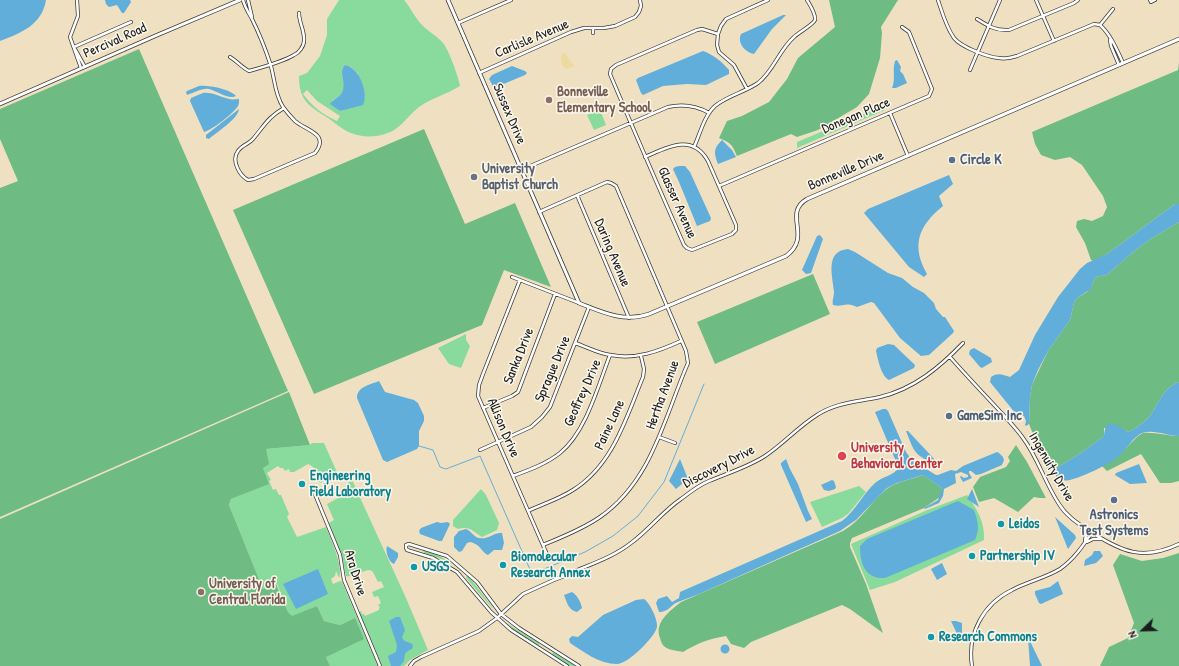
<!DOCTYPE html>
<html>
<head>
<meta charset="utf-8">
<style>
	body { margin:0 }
	#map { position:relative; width:1179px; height:666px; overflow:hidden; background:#efe0c1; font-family:"Patrick Hand",sans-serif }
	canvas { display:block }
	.north { position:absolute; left:1123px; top:610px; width:40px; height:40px; -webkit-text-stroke:3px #fbf7ec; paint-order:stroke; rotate:247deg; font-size:11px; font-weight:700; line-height:16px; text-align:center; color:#1c1c1c }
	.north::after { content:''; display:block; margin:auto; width:14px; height:18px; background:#1c1c1c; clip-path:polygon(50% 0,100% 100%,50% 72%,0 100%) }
</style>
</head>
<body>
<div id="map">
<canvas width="1179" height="666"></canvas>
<div class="north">N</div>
</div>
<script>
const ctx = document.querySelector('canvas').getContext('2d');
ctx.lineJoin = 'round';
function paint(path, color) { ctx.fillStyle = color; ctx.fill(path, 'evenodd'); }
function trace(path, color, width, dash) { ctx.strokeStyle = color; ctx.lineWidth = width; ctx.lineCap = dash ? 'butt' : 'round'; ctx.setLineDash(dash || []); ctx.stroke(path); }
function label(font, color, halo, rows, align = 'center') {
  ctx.font = font + ' "Patrick Hand",sans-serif'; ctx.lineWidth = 3; ctx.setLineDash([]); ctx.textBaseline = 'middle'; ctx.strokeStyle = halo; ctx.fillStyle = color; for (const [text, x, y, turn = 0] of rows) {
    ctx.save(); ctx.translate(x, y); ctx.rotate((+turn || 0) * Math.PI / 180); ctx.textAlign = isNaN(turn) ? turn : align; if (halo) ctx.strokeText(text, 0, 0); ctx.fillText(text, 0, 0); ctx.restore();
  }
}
const green = new Path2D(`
	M339 0H404C411 8 415 18 422 25 429 32 437 36 443 43 448 48 459 78 460 86 447 94 432 98 419 107 411 113 405 122 397 128 385 137 365 139 351 133 342 130 333 121 325 116 307 105 299 99 299 76L307 73 320 56 327 35V19ZM345 65 351 67 358 74 344 110 340 111 332 101C357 86 334 77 345 65ZM307 90 317 101 340 116 337 121C323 115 312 106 303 94Z
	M880 107 885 110 797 148V142Z
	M600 110 606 125 594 130 587 115Z
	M466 334V340L470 346 461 368 449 364 438 348Z
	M312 443H324L339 477 323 483 318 482 317 479 319 476C316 471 314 466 308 464L294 472H290L289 469 285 471 283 468H280L278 466 267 473 271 480 269 481 273 490 276 489 279 495H281L289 514 287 517 297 537 326 527C330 538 344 567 339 578L336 571 335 576 331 579 333 584 340 581 342 582 378 666H330L326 657 355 618 340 625 324 621 317 606 292 617 288 612 277 584 263 589 229 505 231 499 268 484 263 468 266 449 310 445Z
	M352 480 406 598 428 650 410 660 404 666H382L359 612 361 611 362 614H364L365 616 379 610V608L380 607 378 605 381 603 378 596 374 597 372 592 384 587 381 581 378 582 373 572 370 570C362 570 353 578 346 576 343 557 336 541 329 523L334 520 327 504 344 495 348 483Z
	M859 486 866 492 848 514 842 518 822 527 810 502Z
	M481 489 486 495 499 523 497 530 482 537C472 531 470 526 458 529L453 526V520Z
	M967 495C977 509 985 522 984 540L895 582 870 590 851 544 925 511Z
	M423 550 438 555 451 563 449 565 439 558 424 553Z
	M467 575 474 583 492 607V608L466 578Z
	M506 623 539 643V645H538L511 628Z
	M553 652 576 666H570L552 655Z`);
const forest = new Path2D(`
	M829 0H898L881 27 882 33 880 58 869 94 857 107 818 130 797 137 791 134 737 156C732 144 731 143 719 138L727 121 742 116 769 102 787 79 798 58 835 27Z
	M139 49 288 391 0 517V188L18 181 0 139V109Z
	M1179 63V204H1175L1107 254 1094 261 1091 260 1085 243 1076 227 1077 221 1084 219 1092 221 1103 216 1107 207 1103 196 1082 165 1070 157 1055 160 1041 155 1035 144 1032 132 1178 70Z
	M424 129 465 224 515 203 551 287 504 270 482 325 314 394 233 210Z
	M1179 222V382C1163 388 1159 403 1150 416 1145 422 1136 428 1129 432L1124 430 1104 428V436L1081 453 1058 467 1056 470 1047 469 1029 424 1030 397 1032 385 1048 351 1070 320 1074 303 1077 298 1087 292 1092 286 1095 277 1107 275 1133 252 1152 238Z
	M813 274 830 314 715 364 697 322Z
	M289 392 310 445 266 449 269 464 263 468 269 484 231 499 229 505 263 589 276 584 288 612 292 616 317 606 324 621 340 625 355 618 364 639 326 657 330 666H0V519Z
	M1143 433C1155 432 1167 436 1179 436V481L1171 483H1160L1141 454 1107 471 1102 466 1116 458 1138 436Z
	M1016 445 1027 462 1046 498H1040L1034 497 1018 512 994 498 979 502 973 487 980 477 1006 467 1010 461 1008 457Z
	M923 475 942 488 940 497 924 508 852 538 850 543V547L866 584 883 633 850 609 842 605 751 642 744 648 731 644 726 636C708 639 698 643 683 652 678 651 669 650 665 647 662 645 661 641 660 638 654 622 670 611 681 602L843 531C861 521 871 501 888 488 897 482 912 479 923 475Z
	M1179 553V666H1100L1109 647 1128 638 1134 623 1113 565 1120 554 1142 561 1163 558Z`);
const sand = new Path2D(`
	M565 53 574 66 566 69C561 65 560 60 562 54Z`);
const water = new Path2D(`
	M0 0H46C42 25 21 33 0 41Z
	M105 0H130L131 2 124 13H122L117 5 109 7 106 4Z
	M783 15H786L772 29 754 54C745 52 737 43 741 34Z
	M703 51C714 55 721 61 729 70V74L706 85 687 84 663 86 643 95 641 93 636 80 638 78Z
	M897 60 901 67 900 71 903 74 907 83 896 88H892C896 79 892 70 895 61Z
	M345 65C359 67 369 93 363 105L340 111 330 104C333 99 341 97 343 90 346 81 338 72 345 65Z
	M512 66 525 71 527 73 525 75 494 88 489 79 492 75Z
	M199 86C208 85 230 89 236 96 229 100 217 91 209 89 201 88 194 93 187 95L186 92 187 91Z
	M203 93C213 92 220 97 229 99 233 100 236 99 239 99 239 102 239 104 238 106 234 113 212 130 204 132L190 101 191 98Z
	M239 109C238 119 217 132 209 139L206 138V135Z
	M722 140 732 150 736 157 718 164C714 153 713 149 722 140Z
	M679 166H685L690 172 711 218 710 221 697 226 679 182 673 169 675 167Z
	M949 175 953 184 939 196 943 206C918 226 911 246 927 274L924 277 909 267 864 213 868 209Z
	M1175 204H1179V222L1152 238 1133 252 1107 275 1095 277 1091 289 1077 298 1074 303 1070 320 1048 351 1038 370 1032 385 1030 397 1029 424 1026 426 1025 425 1026 421 1024 416 1016 414 990 382 991 377C998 372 1003 375 1010 377L1019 370 1035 335 1058 297 1080 269 1087 263 1107 254Z
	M820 235 823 239 811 273 806 274 802 270 817 236Z
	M848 249 855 252 888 273 902 278 913 287 924 293 934 303 936 309 943 317H945L954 331 953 333 929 355 921 356 900 338 874 303 871 302 857 307C844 301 843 308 833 305 832 300 834 297 834 292 833 277 824 251 848 249Z
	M888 344 894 345 915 365 914 368 889 380C881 376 878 359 876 351L877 348Z
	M974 348 991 358 992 362 982 368 980 367 969 354 970 350Z
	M379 381 385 392 414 400 418 403 424 416V421L419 431V446L417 449 387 462 383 460 357 398C357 387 369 385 379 381Z
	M1179 382V436C1167 436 1154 429 1142 433 1134 436 1125 451 1118 457 1108 465 1082 477 1070 480 1065 481 1060 480 1056 477V470L1058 467 1081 453 1104 436C1106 413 1118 428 1129 432 1136 428 1145 422 1150 416 1159 403 1163 388 1179 382Z
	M883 409H886L888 411 906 452 909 456 910 459 936 475H938L951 470 956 471 963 466 997 452 999 453 1003 457 1004 460 1002 465 981 474 976 475 971 471H969V473L972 478 963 482 960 477 961 476 964 478 968 477V475L961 472 955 474 956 483 944 489 943 496 939 503 925 509 924 508 938 500 942 488 923 475 897 483 887 488 882 493 856 520 840 531 699 594C692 597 685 599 678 602 670 605 669 612 659 612L656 603 658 599 667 596 672 602 679 598 680 592 842 521C856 510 863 494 875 483 882 477 891 476 897 470L895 459 875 412Z
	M906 431H908L938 463 936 465C914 454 915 454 906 431Z
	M680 459 688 479 676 489 669 481Z
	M786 459 790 469 798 484 808 511 812 519 806 522 781 465V463Z
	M1139 464 1147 483 1130 484 1115 475 1116 473Z
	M832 480 834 481 836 487 835 489 829 491 824 490 821 485Z
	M972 489 979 507 967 499Z
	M958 501 974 510C978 521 980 529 975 540L885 578C882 578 877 578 875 577 862 573 860 557 860 546L867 539Z
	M1055 517 1075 535 1076 538 1068 549Z
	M437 522 441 523 448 522 450 524 442 541H439L420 534 419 531 421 528Z
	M466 529C471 531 474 537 479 538 488 540 494 532 502 533L504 543 502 550H494L488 555C480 551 482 545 470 542L467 543 462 551 459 552 454 547V537L459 531Z
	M387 546 398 553V557L394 564C389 562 385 552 387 546Z
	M1094 551H1100L1103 556 1096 563 1084 566 1085 560 1092 555Z
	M942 563 947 574 937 580 931 569Z
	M318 569 328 594 296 609 283 584Z
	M1058 581 1063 594 1041 604 1039 603 1035 594V591L1050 587Z
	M572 592C577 595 581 602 582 608L577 612C568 610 567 602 564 595Z
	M644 599C650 603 658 620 657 627 655 637 628 664 617 664 599 664 584 652 570 643L569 639 572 636 578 637 603 615 636 600Z
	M396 617H400L405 630 402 637C404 643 408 641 412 644L413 646 412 649C404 652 405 654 404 661L400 666H391L388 656 396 652 397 645 389 621Z
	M951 621H956L962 623V632L959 638Z
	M1028 637 1042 666H1030Z
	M720.5 649a4.5 4.5 0 1 1 9 0a4.5 4.5 0 1 1-9 0Z`);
const stream = new Path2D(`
	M419 446 433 450 440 467 446 469 480 456 532 574 585 552 613 536 638 516 664 482 704 384`);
const minor = new Path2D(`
	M77 0 78 16 70 37 81 68
	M243 0C245 8 249 13 252 19 259 33 265 48 270 63 275 78 274 93 283 107 286 111 291 117 295 121 307 131 330 134 315 153L254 179 248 180C239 175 231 160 238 151 242 145 249 144 253 139 265 125 267 118 284 108
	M248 0 252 17
	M938 0C942 12 946 27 954 38 961 47 987 57 999 58 1005 59 1011 58 1017 56L1087 27 1094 24 1100 25C1111 35 1117 50 1123 63
	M1036 0 1054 41
	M1150 0 1151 2 1155 0
	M977 19C988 26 996 31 1009 30L1074 3 1078 0
	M458 23 511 0
	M1100 25 1113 9
	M593 33V28
	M1110 40 1111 46 1119 65
	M74 47 131 22
	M75 49 85 67
	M230 57C237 61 241 67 249 71 260 68 284 61 294 55 299 53 304 46 304 41 305 31 299 23 299 13
	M970 70 1000 0
	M479 73 571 32 584 28H604L615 26 635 17 639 12 641 6 640 0
	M747 89 734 65 719 52 717 45 718 34 721 26 726 19 768 0
	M890 113 908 156
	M694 147C700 134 704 116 715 106 727 96 745 92 758 83 773 72 779 50 794 37 798 33 814 24 815 20 816 14 810 5 807 0
	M645 157C668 147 692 133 708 161L736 225V230L732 234 692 250 687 248 684 245C659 188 634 131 610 74L611 69 616 65 697 30 702 29 718 34
	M521 170 668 107C682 104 697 106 709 113
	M719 186 929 96 932 89 909 32 902 27
	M577 195 629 318
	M539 212 607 182 611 183 616 186 686 351 688 363C664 418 652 481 600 517 583 529 562 537 543 545
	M512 277 579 303
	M520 280 483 374 479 385 478 396 549 559
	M575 343C587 347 599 354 611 355 636 360 659 351 681 341
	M950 357C965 374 981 391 997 408 1006 418 1015 427 1023 438 1038 458 1045 483 1059 504 1067 517 1079 524 1091 532 1122 552 1143 561 1179 544
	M483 408 512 396 518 392 555 294
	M659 437 675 443
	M480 450 531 427 542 417 550 407 589 307
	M513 476C529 470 546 464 560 453 586 432 598 386 610 355
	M312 487 340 555 344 580 380 666
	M528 511C543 504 559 499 573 490 613 465 626 418 643 377L644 369 641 356
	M1082 527 1086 534 1085 541
	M1087 542 1093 539H1101
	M566 575C588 565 612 558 631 543 649 530 663 511 681 499 690 492 699 485 709 481 728 473 748 467 765 456 783 444 798 427 817 415 837 402 858 402 880 397 914 389 940 367 963 343
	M410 666 414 661 421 657 479 631 497 618 523 594 556 579
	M567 666 511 630 491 612 457 572 433 558 407 550 406 548V545L409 544 447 556 477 582 501 614 519 628 579 666
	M972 666C967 634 983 604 1012 590 1027 582 1045 578 1060 569 1074 559 1083 546 1092 532`);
const tertiary = new Path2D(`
	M448 0 579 303C602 312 624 323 649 314L786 256C813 236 782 214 807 199L1179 39
	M0 104 155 36 240 0
	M556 579 566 575`);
const markers = [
	[549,100,4,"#8d6e63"],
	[952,160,4,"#5c6f8a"],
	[474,177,4,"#6b7280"],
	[949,416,4,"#5c6f8a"],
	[842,456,5,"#e0444e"],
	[302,484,4,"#0f9aa8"],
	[1114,500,4,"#5c6f8a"],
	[1001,524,4,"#0f9aa8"],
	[972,556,4,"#0f9aa8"],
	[503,565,4,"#0f9aa8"],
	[414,567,4,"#0f9aa8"],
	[201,592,4,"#8d6e63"],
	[931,637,4,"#0f9aa8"]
];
const streetNames = [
	["Carlisle Avenue",532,39,-23],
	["Percival Road",115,41,-24],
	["Sussex Drive",509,114,67],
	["Donegan Place",856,116,-23],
	["Bonneville Drive",846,171,-23],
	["Glasser Avenue",677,203,66],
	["Daring Avenue",612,253,67],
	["Sanka Drive",519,356,-68],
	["Sprague Drive",553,369,-67],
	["Geoffrey Drive",583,393,-66],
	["Hertha Avenue",663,395,-70],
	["Paine Lane",610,425,-65],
	["Allison Drive",503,428,67],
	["Discovery Drive",719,467,-27],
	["Ingenuity Drive",1051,467,60],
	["Ara Drive",355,573,73]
];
const educationNames = [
	["Bonneville",557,92],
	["Elementary School",557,108],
	["University of",209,584],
	["Central Florida",209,600]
];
const serviceNames = [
	["Circle K",960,160],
	["GameSim Inc",957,416],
	["Astronics",1114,515,"center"],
	["Test Systems",1114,531,"center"]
];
const worshipNames = [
	["University",482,169],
	["Baptist Church",482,185]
];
const healthNames = [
	["University",851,448],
	["Behavioral Center",851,464]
];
const cultureNames = [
	["Engineering",310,476],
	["Field Laboratory",310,492],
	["Leidos",1009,524],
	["Partnership IV",980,556],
	["Biomolecular",511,557],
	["Research Annex",511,573],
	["USGS",422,567],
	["Research Commons",939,637]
];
paint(green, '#88db9c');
paint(forest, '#6ebb84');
paint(sand, '#eeda9e');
paint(water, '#61aeda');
trace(stream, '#61aeda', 1);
trace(minor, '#3c3935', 4);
trace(tertiary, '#3c3935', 4.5);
trace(minor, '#fff', 2.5);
trace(tertiary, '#fff', 3);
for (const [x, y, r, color] of markers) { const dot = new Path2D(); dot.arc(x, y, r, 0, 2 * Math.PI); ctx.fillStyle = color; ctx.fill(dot); trace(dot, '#fbf7ec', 1.5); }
label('14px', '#1c1c1c', '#fbf7ec', streetNames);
label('bold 14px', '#785e54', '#fbf7ec', educationNames, 'left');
label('bold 14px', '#4e5e75', '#fbf7ec', serviceNames, 'left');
label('bold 14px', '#5b616d', '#fbf7ec', worshipNames, 'left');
label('bold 14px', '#be3a42', '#fbf7ec', healthNames, 'left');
label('bold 14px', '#0d838f', '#fbf7ec', cultureNames, 'left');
</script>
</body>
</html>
